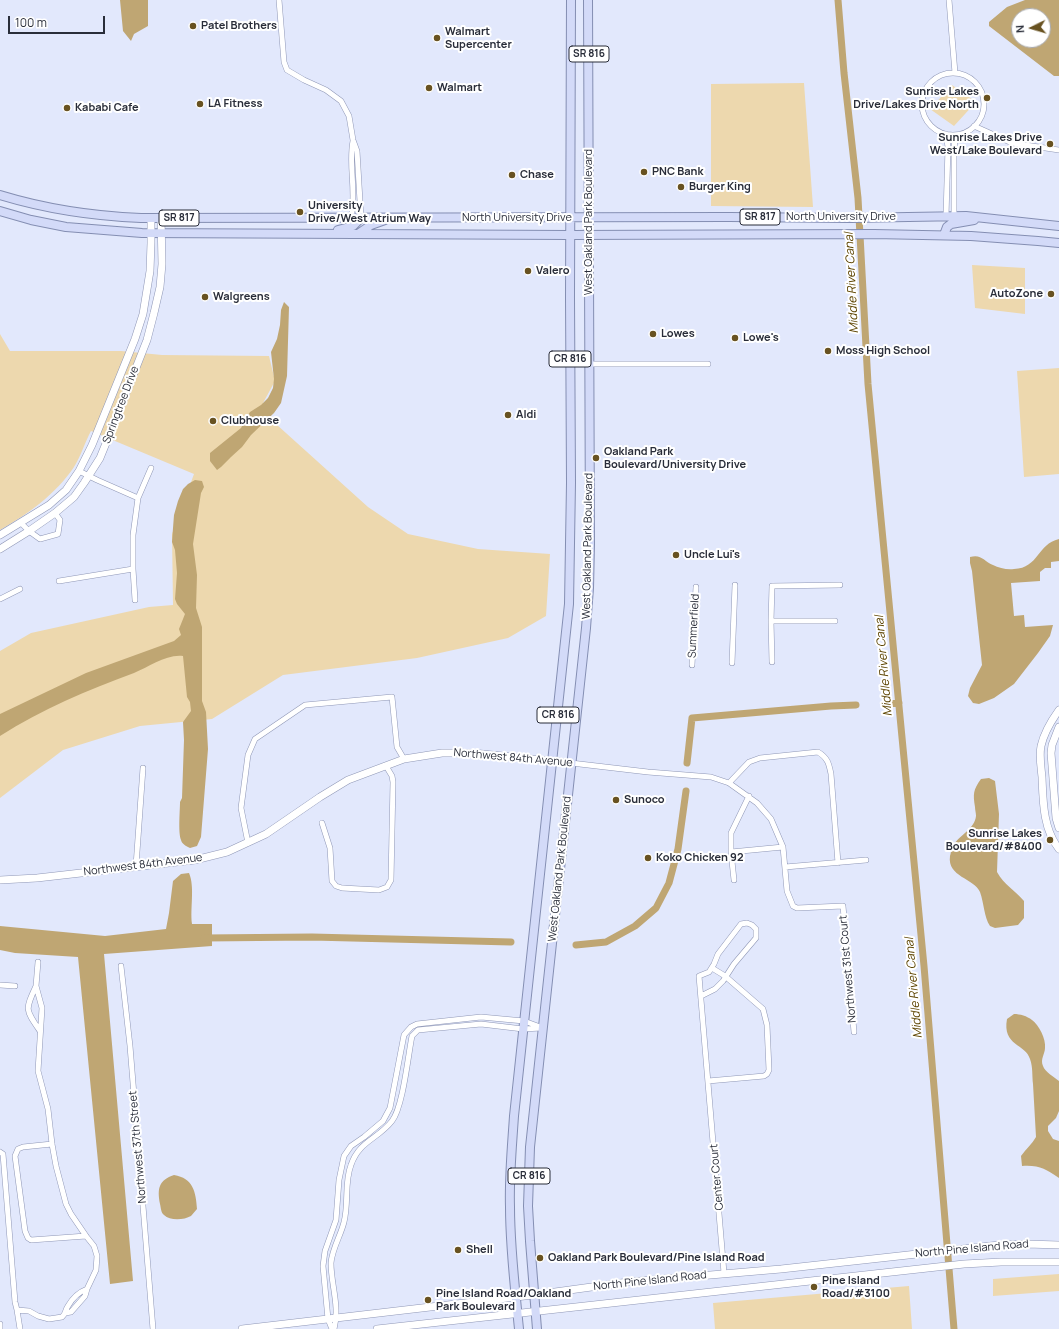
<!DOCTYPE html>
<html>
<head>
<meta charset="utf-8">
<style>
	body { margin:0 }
	#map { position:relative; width:1059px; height:1329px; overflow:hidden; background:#e2e8fc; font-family:Manrope,sans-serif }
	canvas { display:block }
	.north { position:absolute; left:1011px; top:8px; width:40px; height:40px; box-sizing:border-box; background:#fff; border:1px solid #a9abb0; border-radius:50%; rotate:265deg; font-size:11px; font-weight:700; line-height:16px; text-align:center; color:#292d39 }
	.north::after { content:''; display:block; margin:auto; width:14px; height:18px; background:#685221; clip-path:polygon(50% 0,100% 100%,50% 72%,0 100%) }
	.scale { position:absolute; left:8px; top:16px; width:97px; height:18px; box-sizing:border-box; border:2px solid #292d39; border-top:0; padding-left:5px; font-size:12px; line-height:14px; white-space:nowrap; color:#292d39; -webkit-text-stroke:3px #fff; paint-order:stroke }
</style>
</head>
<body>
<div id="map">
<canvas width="1059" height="1329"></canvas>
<div class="north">N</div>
<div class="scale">100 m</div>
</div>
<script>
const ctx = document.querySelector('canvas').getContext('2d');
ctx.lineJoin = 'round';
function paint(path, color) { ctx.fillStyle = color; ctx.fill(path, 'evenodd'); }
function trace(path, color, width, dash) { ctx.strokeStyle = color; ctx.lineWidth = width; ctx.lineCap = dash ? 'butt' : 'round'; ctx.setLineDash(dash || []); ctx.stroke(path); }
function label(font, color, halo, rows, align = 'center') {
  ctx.font = font + ' Manrope,sans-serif'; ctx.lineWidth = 4; ctx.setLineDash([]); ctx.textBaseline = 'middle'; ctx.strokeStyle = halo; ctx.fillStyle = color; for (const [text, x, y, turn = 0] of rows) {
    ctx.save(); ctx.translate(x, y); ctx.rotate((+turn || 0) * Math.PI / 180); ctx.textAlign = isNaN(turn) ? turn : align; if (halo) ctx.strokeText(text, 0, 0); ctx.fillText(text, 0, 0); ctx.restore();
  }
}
const green = new Path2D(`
	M804 83 813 207 711 206V84Z
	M952 85 976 102 954 126 930 109Z
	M972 265 1025 268V314L975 308Z
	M0 334 10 351H121L162 355 269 356 275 381 263 403 276 424 368 507 408 534 478 549 550 554 546 616 508 638 417 658 283 675 212 719 140 726 63 750 0 798V651L31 633 149 607 173 605 172 534 194 474 91 431C85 442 81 456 74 467 56 494 28 514 0 530Z
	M1059 368V474L1024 477 1017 371Z
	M1059 1274V1291L993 1296V1279Z
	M909 1286 912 1329H715L713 1303Z`);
const water = new Path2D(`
	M120 0H148V26L134 34 131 41 123 31Z
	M1025 0H1059V76H1054L989 26V22L1007 7ZM1019 16H1043V40H1019Z
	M284 302 289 307 287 376 281 403 274 413 251 435 242 447 231 457 221 467 217 470 210 461V453L241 428 246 418 250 412 261 405 268 398 273 388 274 379 271 352 277 339 280 325 281 310Z
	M195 480 202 481 204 487 201 493 193 544 197 575 196 608 202 627V701L206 712 208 749 201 837 197 846 190 848C186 846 182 844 181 840 178 832 180 811 180 802L182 798 184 740 183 722 191 711 190 702 187 697 183 656C166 654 149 667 134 673 88 690 42 709 0 736V714L86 673 174 641 181 635 179 629 185 614 177 604 175 599 177 573 175 550 172 542 173 528 174 515 178 501 183 489 188 484Z
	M1059 539V561L1051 562V568H1045L1040 572V581L1011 583 1014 616 1024 615 1025 627 1053 625 1050 636 1038 653 1014 684 994 698 979 704 973 703 968 696 970 688 982 665 972 571 970 563V557C982 554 983 561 993 565 999 568 1007 570 1014 569 1039 568 1037 544 1059 539Z
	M989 778 995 781 999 814 997 872C1004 885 1015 890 1024 901V918L1018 925 995 928 990 926C984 917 984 903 980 892 974 878 947 877 950 856 951 853 951 850 952 847 958 836 975 829 976 816 976 813 975 810 975 807 973 794 973 790 981 779Z
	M189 873C195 887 190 908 192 924H212V946L104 954 133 1281 110 1284 78 957 15 953 0 950V926L105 936 166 929 169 913 173 881 181 874Z
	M1014 1014C1020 1014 1027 1016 1032 1020 1039 1025 1046 1039 1045 1048 1045 1054 1040 1059 1043 1066 1045 1072 1054 1077 1059 1081V1111L1056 1118 1048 1126V1131L1053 1139 1059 1141V1178C1045 1169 1040 1165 1022 1166L1021 1156C1026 1149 1032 1144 1036 1137 1035 1119 1034 1102 1033 1084 1032 1076 1033 1067 1030 1059 1026 1044 1002 1046 1007 1019Z
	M174 1175C193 1178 196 1192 197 1209 195 1211 193 1214 191 1216 184 1220 170 1221 164 1215 161 1213 161 1208 160 1204 157 1188 159 1180 174 1175Z`);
const canal = new Path2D(`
	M838 0 844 73 858 198 868 384 924 966 954 1329
	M887 704 899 703
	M687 763 692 718 831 706 856 705
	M204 938 312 937 511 942
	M576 945 606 942 635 926 656 908 669 883 678 849 686 791`);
const street = new Path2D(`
	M279 0 284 62 287 70 304 80 326 90 341 101 349 116 353 140 357 151 361 218
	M949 0 955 73
	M922 104a31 31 0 1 1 62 0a31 31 0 1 1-62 0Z
	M974 126 1012 143 1059 150
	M946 134 948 147 946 216
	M954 216V147L956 135
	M351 218C357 192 348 166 353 141
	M590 364H708
	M79 471 97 480 138 498
	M21 523 29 531 40 539 58 534 60 520 55 513
	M133 569 135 600
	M59 581 133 569V535L138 498 151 468
	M0 599 20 589
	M771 621 772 586 840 585
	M772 662 771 621H835
	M732 663 735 585
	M692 665 696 587
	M571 763 648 772 711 777 729 783 749 762 760 758 818 752C828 758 829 764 831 774L838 863
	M729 783 757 803 771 819 783 847 787 891 793 906 797 908 843 906 854 1032
	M322 823 330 848 332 881 336 886 342 888 379 890 387 887 391 880 393 782 392 776 386 766
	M248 843 241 808 248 755 255 739 305 705 392 697 397 747 404 759
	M731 852 783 847
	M136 866 143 768
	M785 867 866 860
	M734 880 731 852V833L749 796
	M38 962 36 986 42 1008 38 1071 48 1109 52 1144 56 1166 66 1204 71 1214 86 1236 94 1246 97 1256 96 1270 87 1289 85 1296 71 1312 65 1313
	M121 966 130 1046 153 1329
	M0 985 15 986
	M36 986C25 1010 25 1009 40 1031
	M701 996 715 989 723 981 734 964 756 938V929L752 925 747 923 741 924 718 954 714 964 709 972 699 976 724 1273
	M708 1081 764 1076 767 1074 769 1070 767 1025 763 1009 725 976 712 968
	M52 1144 23 1147 18 1149 15 1156 25 1231 28 1238 31 1240 86 1236
	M0 1152 3 1154 15 1302 17 1310 20 1329
	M17 1310 29 1311 38 1316 49 1319 62 1317C66 1314 65 1310 68 1306 72 1299 79 1292 87 1289
	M0 1324V1329
	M332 1329 328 1319 323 1266 325 1251 336 1220 339 1180 344 1156 351 1146 364 1137 383 1121 390 1108 404 1035 411 1027 417 1024 481 1017 524 1021 543 1028
	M334 1329C340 1306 331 1285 331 1263 332 1249 341 1235 344 1222 349 1203 344 1183 351 1165 359 1141 378 1139 392 1121 403 1107 408 1056 412 1036L418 1030 481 1024 523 1029 541 1028`);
const secondary = new Path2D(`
	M0 535 49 505 66 490 79 471 92 445 135 339 143 314 150 271 151 243V218
	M0 549 29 531 55 513 74 497 84 483 100 458 115 421 147 340 154 313 160 287 162 264 161 218
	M1059 710C1051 721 1044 733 1041 746 1039 756 1041 767 1042 777 1043 801 1043 829 1059 849
	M1059 727 1052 745 1051 753 1056 818 1059 828
	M0 880 37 878 195 860 227 852 266 834 320 797 348 780 404 759 442 753H473L571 763
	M242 1329 533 1295 628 1282 781 1269 999 1245 1027 1244 1059 1245
	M377 1329 964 1264 1001 1262H1059`);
const primary = new Path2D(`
	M0 195C46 209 94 216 141 218L729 217 851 218 966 216 1059 226
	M0 211 31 220 66 227 142 233 570 235 874 234 971 236 1038 241 1059 243
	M338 230 353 226 361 218
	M358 234 371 225 385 220
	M944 235 947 227 951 224 974 220
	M519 1329C515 1288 510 1248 510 1207 509 1177 512 1147 514 1116L569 604 571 483 570 298 571 0
	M537 1329 530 1241 528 1206 530 1147 586 628 589 588 590 544 588 0`);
const markers = [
	[193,26,4,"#685221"],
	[437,38,4,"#685221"],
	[429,88,4,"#685221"],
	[987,98,4,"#685221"],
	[200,104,4,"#685221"],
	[67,108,4,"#685221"],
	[1050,144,4,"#685221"],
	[644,172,4,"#685221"],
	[512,175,4,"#685221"],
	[681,187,4,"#685221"],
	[300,212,4,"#685221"],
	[528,271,4,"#685221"],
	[1051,294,4,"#685221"],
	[205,297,4,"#685221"],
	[653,334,4,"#685221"],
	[735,338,4,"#685221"],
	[828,351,4,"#685221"],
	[508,415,4,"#685221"],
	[213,421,4,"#685221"],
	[596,458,4,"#685221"],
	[676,555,4,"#685221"],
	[616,800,4,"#685221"],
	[1050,840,4,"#685221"],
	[648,858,4,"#685221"],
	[458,1250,4,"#685221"],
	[540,1258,4,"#685221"],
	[814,1287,4,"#685221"],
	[428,1300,4,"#685221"]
];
const shields = [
	[589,54,40],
	[760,217,40],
	[179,218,40],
	[570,359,42],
	[558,715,42],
	[529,1176,42]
];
const shieldNames = [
	["SR 816",589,54],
	["SR 817",760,217],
	["SR 817",179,218],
	["CR 816",570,359],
	["CR 816",558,715],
	["CR 816",529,1176]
];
const poiNames = [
	["Patel Brothers",201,26],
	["Walmart",445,32],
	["Supercenter",445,45],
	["Walmart",437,88],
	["Sunrise Lakes",979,92,"right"],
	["Drive/Lakes Drive North",979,105,"right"],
	["LA Fitness",208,104],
	["Kababi Cafe",75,108],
	["Sunrise Lakes Drive",1042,138,"right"],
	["West/Lake Boulevard",1042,151,"right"],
	["PNC Bank",652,172],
	["Chase",520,175],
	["Burger King",689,187],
	["University",308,206],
	["Drive/West Atrium Way",308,219],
	["Valero",536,271],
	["AutoZone",1043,294,"right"],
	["Walgreens",213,297],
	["Lowes",661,334],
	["Lowe's",743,338],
	["Moss High School",836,351],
	["Aldi",516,415],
	["Clubhouse",221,421],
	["Oakland Park",604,452],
	["Boulevard/University Drive",604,465],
	["Uncle Lui's",684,555],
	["Sunoco",624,800],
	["Sunrise Lakes",1042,834,"right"],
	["Boulevard/#8400",1042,847,"right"],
	["Koko Chicken 92",656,858],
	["Shell",466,1250],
	["Oakland Park Boulevard/Pine Island Road",548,1258],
	["Pine Island",822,1281],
	["Road/#3100",822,1294],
	["Pine Island Road/Oakland",436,1294],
	["Park Boulevard",436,1307]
];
const streetNames = [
	["North University Drive",841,217],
	["North University Drive",517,218],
	["West Oakland Park Boulevard",589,222,-90],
	["Springtree Drive",121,405,-69],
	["West Oakland Park Boulevard",588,546,-89],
	["Summerfield",694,626,-87],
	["Northwest 84th Avenue",513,758,5],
	["Northwest 84th Avenue",143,865,-7],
	["West Oakland Park Boulevard",560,869,-84],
	["Northwest 31st Court",848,969,-95],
	["Northwest 37th Street",138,1147,-95],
	["Center Court",717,1177,-95],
	["North Pine Island Road",972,1249,-5],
	["North Pine Island Road",650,1281,-6]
];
const waterNames = [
	["Middle River Canal",852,283,-93],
	["Middle River Canal",884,666,-95],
	["Middle River Canal",914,988,-95]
];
paint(green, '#edd8ae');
paint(water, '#bfa673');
trace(canal, '#bfa673', 7);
trace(street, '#8f97b6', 6);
trace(secondary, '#8f97b6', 8);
trace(primary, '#848eb2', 10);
trace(street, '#fff', 5);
trace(secondary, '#fff', 7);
trace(primary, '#d3daf8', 8);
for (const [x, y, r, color] of markers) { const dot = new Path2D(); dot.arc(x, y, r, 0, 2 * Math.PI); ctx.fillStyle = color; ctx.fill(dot); trace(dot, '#fff', 1.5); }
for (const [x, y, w] of shields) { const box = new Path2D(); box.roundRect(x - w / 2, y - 8, w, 16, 3); ctx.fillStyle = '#fff'; ctx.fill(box); trace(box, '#292d39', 1); }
label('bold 10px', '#292d39', null, shieldNames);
label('bold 11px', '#292d39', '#fff', poiNames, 'left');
label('11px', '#292d39', '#fff', streetNames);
label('italic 12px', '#5d4400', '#fff', waterNames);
</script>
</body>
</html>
